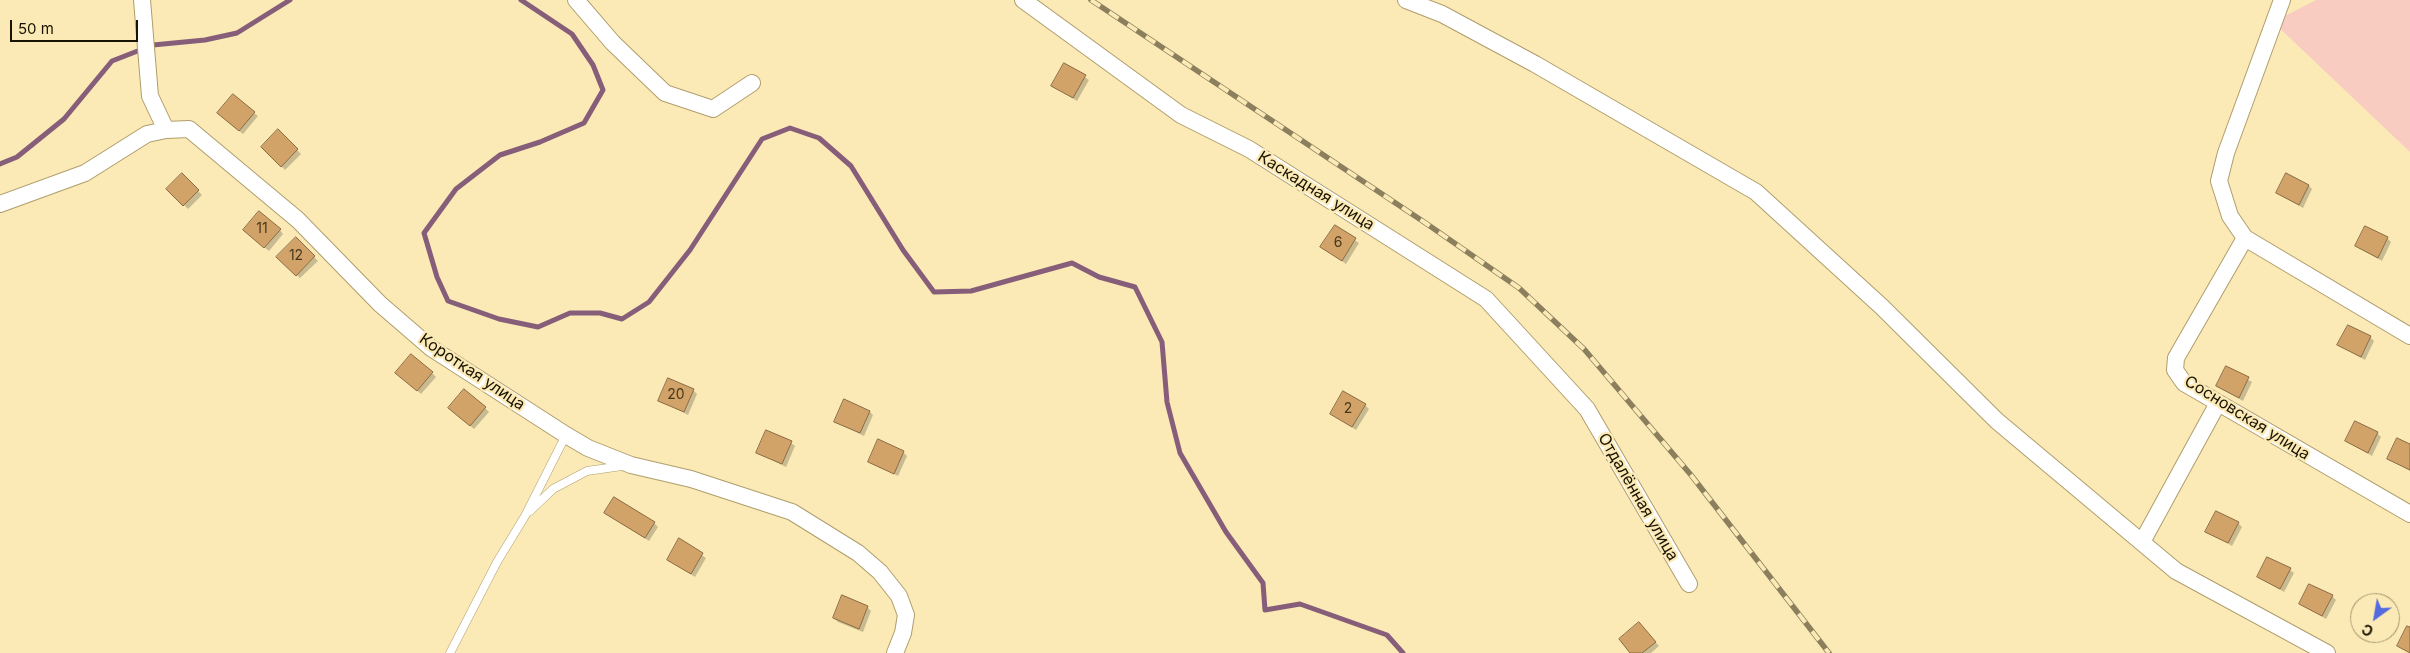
<!DOCTYPE html>
<html>
<head>
<meta charset="utf-8">
<style>
	body { margin:0 }
	#map { position:relative; width:2410px; height:653px; overflow:hidden; background:#fbeab6; font-family:Inter,sans-serif }
	canvas { display:block }
	.north { position:absolute; left:2350px; top:593px; width:50px; height:50px; box-sizing:border-box; background:#fbeab6; border:1px solid #a1946e; border-radius:50%; rotate:212deg; font-size:14px; font-weight:700; line-height:20px; text-align:center; color:#191302 }
	.north::after { content:''; display:block; margin:auto; width:18px; height:22px; background:#546be0; clip-path:polygon(50% 0,100% 100%,50% 72%,0 100%) }
	.scale { position:absolute; left:10px; top:20px; width:128px; height:22px; box-sizing:border-box; border:2px solid #191302; border-top:0; padding-left:6px; font-size:15px; line-height:18px; white-space:nowrap; color:#191302; -webkit-text-stroke:4px #fbeab6; paint-order:stroke }
</style>
</head>
<body>
<div id="map">
<canvas width="2410" height="653"></canvas>
<div class="north">С</div>
<div class="scale">50 m</div>
</div>
<script>
const ctx = document.querySelector('canvas').getContext('2d');
ctx.lineJoin = 'round';
function paint(path, color) { ctx.fillStyle = color; ctx.fill(path, 'evenodd'); }
function trace(path, color, width, dash) { ctx.strokeStyle = color; ctx.lineWidth = width; ctx.lineCap = dash ? 'butt' : 'round'; ctx.setLineDash(dash || []); ctx.stroke(path); }
function label(font, color, halo, rows, align = 'center') {
  ctx.font = font + ' Inter,sans-serif'; ctx.lineWidth = 4.5; ctx.setLineDash([]); ctx.textBaseline = 'middle'; ctx.strokeStyle = halo; ctx.fillStyle = color; for (const [text, x, y, turn = 0] of rows) {
    ctx.save(); ctx.translate(x, y); ctx.rotate((+turn || 0) * Math.PI / 180); ctx.textAlign = isNaN(turn) ? turn : align; if (halo) ctx.strokeText(text, 0, 0); ctx.fillText(text, 0, 0); ctx.restore();
  }
}
const green = new Path2D(`
	M2316 0H2410V152L2273 22Z`);
const shadow = new Path2D(`
	M1065 64 1089 80 1077 101 1052 85Z
	M254 113 258 116 243 134 222 117Z
	M278 131 301 154 285 170 262 147Z
	M182 175 202 195 188 209 168 189Z
	M2309 186 2312 189 2303 208 2277 193Z
	M1335 226 1359 243 1346 264 1322 247Z
	M280 230 283 234 269 251 248 234Z
	M2387 238 2391 242 2382 261 2356 246Z
	M296 239 318 261 300 278 278 257Z
	M2370 337 2374 341 2365 360 2339 345Z
	M2227 367 2252 382 2243 401 2217 386Z
	M432 373 436 377 421 394 401 377Z
	M693 390 697 394 688 415 660 400Z
	M1365 405 1369 409 1356 430 1332 414Z
	M485 408 489 412 474 429 454 412Z
	M870 412 873 415 864 436 836 422Z
	M2377 433 2381 437 2372 456 2346 441Z
	M791 443 795 446 786 467 758 453Z
	M2410 446V471L2389 458Z
	M903 452 907 456 898 476 870 462Z
	M605 513 654 523 658 527 649 541Z
	M2238 523 2242 527 2232 546 2207 531Z
	M680 540 706 558 695 577 668 560Z
	M2290 570 2294 573 2284 592 2259 577Z
	M2332 596 2336 600 2326 619 2301 604Z
	M867 607 871 611 863 632 838 622 834 618Z
	M2390 611 2395 615 2390 626Z
	M1643 628 1659 646 1651 653H1632Z`);
const stream = new Path2D(`
	M521 0 572 34 593 65 603 90 584 123 540 142 500 155 456 189 424 233 437 277 448 301 499 319 538 327 570 313H600L622 319 649 302 690 250 762 139 790 128 819 138 851 166 903 250 934 292 971 291 1072 263 1099 277 1135 287 1162 342 1167 402 1180 453 1226 532 1263 583 1265 610 1300 604 1387 635 1403 653
	M0 164 17 157 64 119 112 61 153 45 205 40 237 33 290 0`);
const building = new Path2D(`
	M1064 63 1086 75 1073 98 1051 86Z
	M233 94 255 112 239 131 217 113Z
	M278 129 298 149 281 167 261 147Z
	M182 173 199 190 183 206 166 189Z
	M2286 173 2309 185 2299 205 2276 193Z
	M259 211 281 229 264 248 243 230Z
	M1335 225 1356 238 1342 261 1320 247Z
	M2365 226 2388 237 2378 258 2355 246Z
	M296 237 315 256 296 276 276 257Z
	M2348 325 2371 336 2361 357 2337 345Z
	M411 354 433 372 417 391 395 373Z
	M2226 366 2249 377 2239 398 2216 386Z
	M668 378 694 389 684 412 658 401Z
	M464 389 486 407 470 426 448 408Z
	M1343 391 1366 404 1352 427 1330 414Z
	M844 399 870 411 860 433 834 422Z
	M2355 421 2378 432 2368 453 2345 441Z
	M766 430 792 441 782 464 756 453Z
	M2397 438 2410 444V470L2387 459Z
	M878 439 904 451 894 474 868 462Z
	M614 497 655 522 645 538 604 513Z
	M2216 511 2239 522 2228 543 2205 532Z
	M679 538 703 553 691 574 667 560Z
	M2267 557 2291 568 2280 589 2257 577Z
	M2309 584 2333 595 2322 616 2299 604Z
	M842 595 868 606 859 629 833 618Z
	M1639 622 1656 642 1642 653H1630L1619 639Z
	M2407 626 2410 627V653L2397 646Z`);
const service = new Path2D(`
	M530 511 553 489 587 471 622 466
	M450 653 497 562 525 516 566 435`);
const minor = new Path2D(`
	M142 0 150 96 166 130
	M576 0 613 43 665 93 713 109 752 83
	M1023 0 1181 115 1249 149 1486 299 1587 409 1689 584
	M1406 0 1442 14 1535 64 1756 192 1882 307 1997 421 2176 571 2327 653
	M0 204 85 173 147 134 166 130 189 129 298 220 380 304 431 348 566 435 588 448 631 465 691 479 792 512 858 553 880 572 899 596 906 615 903 633 895 653
	M2245 238 2230 216 2219 181 2226 153 2282 0
	M2410 336 2245 238 2176 358 2175 370 2184 383 2410 514
	M2142 542 2218 403`);
const rail = new Path2D(`
	M1091 0 1427 224 1519 288 1584 349 1691 475 1829 653`);
const numberNames = [
	["11",262,229],
	["6",1338,243],
	["12",296,256],
	["20",676,395],
	["2",1348,409]
];
const streetNames = [
	["Каскадная улица",1316,191,32],
	["Короткая улица",472,372,34],
	["Сосновская улица",2247,418,32],
	["Отдалённая улица",1638,497,60]
];
paint(green, '#f9ccc2');
paint(shadow, '#0003');
trace(stream, '#865e7a', 5);
paint(building, '#d2a369');
trace(building, '#8a6a43', 1);
trace(service, '#af9e6d', 9);
trace(minor, '#af9e6d', 18);
trace(service, '#fff', 8);
trace(minor, '#fff', 16);
trace(rail, '#8b7f5d', 5.5);
trace(rail, '#fbeab6', 4, [11]);
label('14px', '#47371c', null, numberNames);
label('16px', '#191302', '#fbeab6', streetNames);
</script>
</body>
</html>
